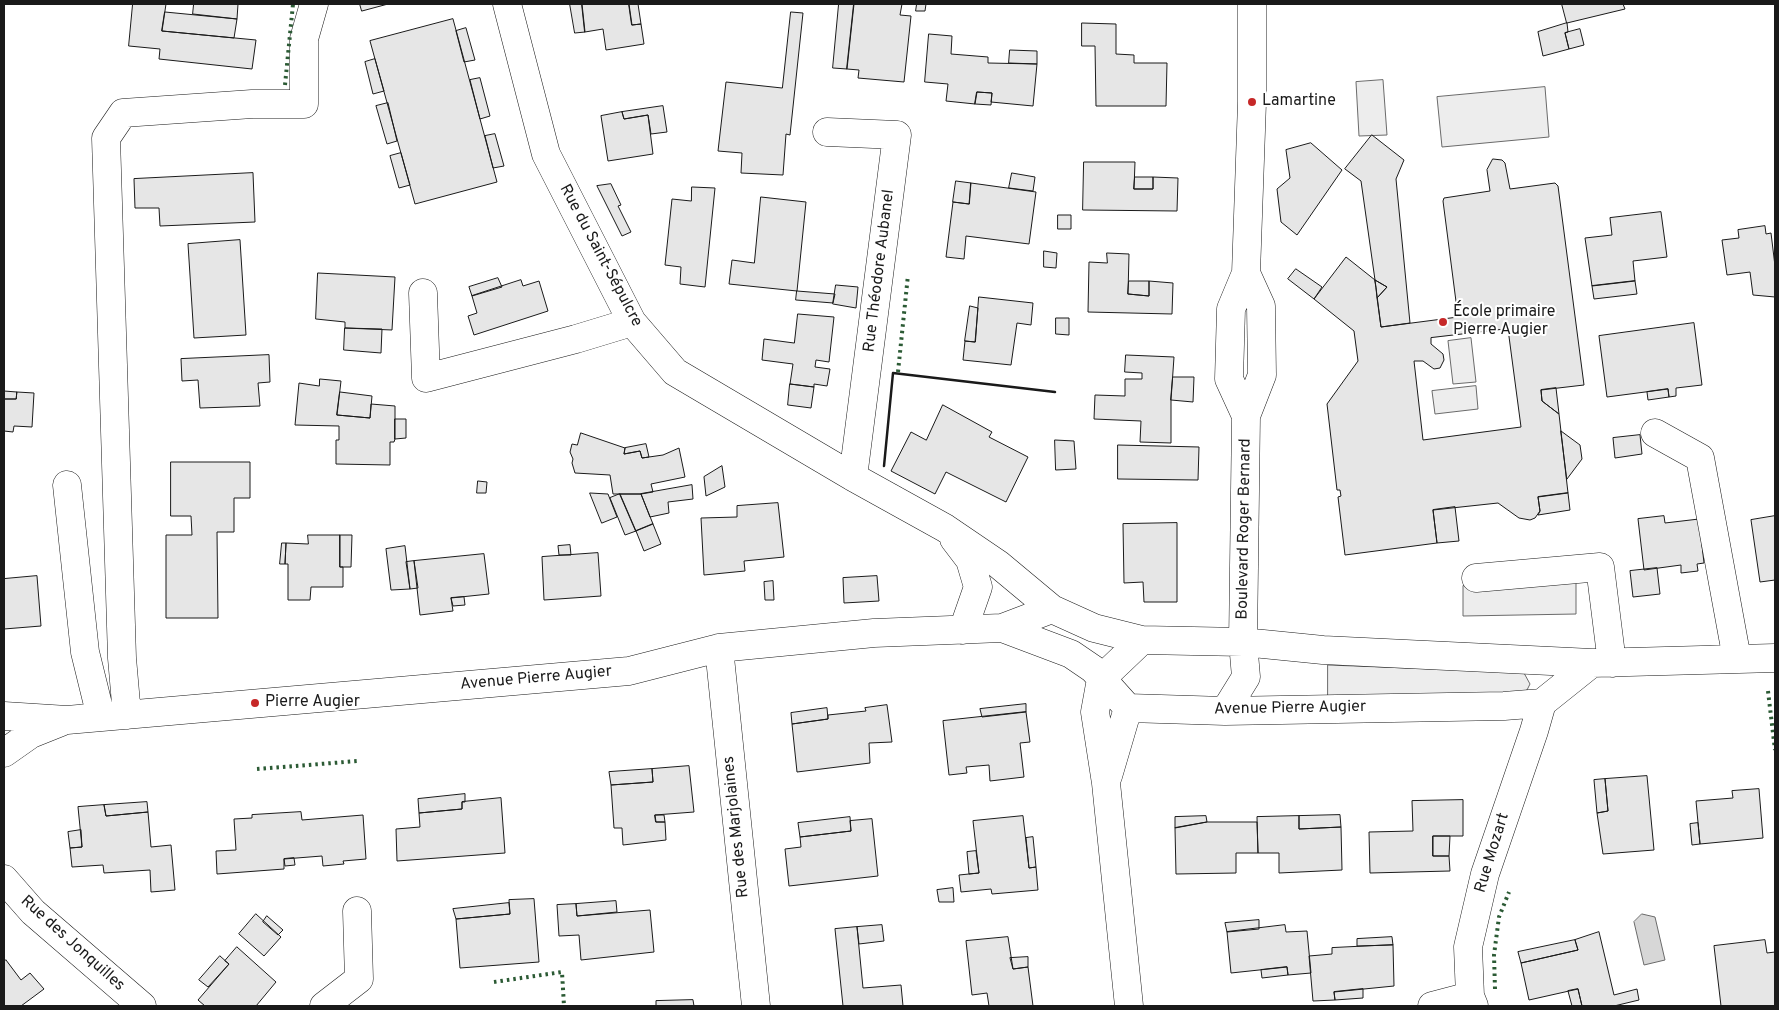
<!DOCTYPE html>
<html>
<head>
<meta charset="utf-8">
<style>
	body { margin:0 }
	#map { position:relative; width:1779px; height:1010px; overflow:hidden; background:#fff; font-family:Overpass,sans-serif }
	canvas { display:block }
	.frame { position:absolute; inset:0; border:5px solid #1a1a1a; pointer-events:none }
</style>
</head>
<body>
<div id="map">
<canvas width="1779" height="1010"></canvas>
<div class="frame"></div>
</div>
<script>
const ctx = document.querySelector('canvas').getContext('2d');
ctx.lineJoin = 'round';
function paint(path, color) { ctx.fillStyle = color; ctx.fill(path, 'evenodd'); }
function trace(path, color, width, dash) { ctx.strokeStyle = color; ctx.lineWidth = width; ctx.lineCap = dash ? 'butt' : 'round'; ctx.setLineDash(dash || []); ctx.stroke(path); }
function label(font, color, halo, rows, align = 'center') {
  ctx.font = font + ' Overpass,sans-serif'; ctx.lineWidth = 4; ctx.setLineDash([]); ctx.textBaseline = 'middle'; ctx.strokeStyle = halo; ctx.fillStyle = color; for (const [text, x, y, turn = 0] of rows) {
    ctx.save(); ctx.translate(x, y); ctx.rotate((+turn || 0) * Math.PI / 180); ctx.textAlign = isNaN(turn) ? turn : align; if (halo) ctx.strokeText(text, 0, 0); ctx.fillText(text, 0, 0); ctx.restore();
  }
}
const built = new Path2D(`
	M1383 80 1387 135 1359 136 1356 82Z
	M1545 87 1549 137 1442 147 1437 97Z
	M1471 338 1476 382 1453 384 1448 341Z
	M1476 386 1478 409 1435 414 1432 391Z
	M1576 581V614L1463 616V586Z
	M1328 665 1514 672 1524 673 1530 684 1527 690 1521 693 1328 697Z`);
const water = new Path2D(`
	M1642 914 1655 917 1665 960 1644 965 1634 922Z`);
const building = new Path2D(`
	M133 4H166L162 31 256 40 252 69 159 59 160 49 129 46Z
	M194 4H238L237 19 193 14Z
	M360 4H388L362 11Z
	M570 4H582L585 32 575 33Z
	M582 4H629L632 25 641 24 644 44 606 50 603 29 585 32Z
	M629 4H638L641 24 632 25Z
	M839 4H854L847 69 833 68Z
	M854 4H902L900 15 911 16 904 82 858 78 859 70 847 69Z
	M917 4H926L925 11H916Z
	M1562 4H1623L1625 9 1567 23Z
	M165 12 237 19 234 38 162 31Z
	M791 12 803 13 790 135 786 134 783 175 741 173 742 153 718 151 726 82 782 88Z
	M453 19 497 182 415 204 370 41Z
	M1082 23 1116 24V54L1134 55V63H1167L1166 106H1096L1095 46H1082Z
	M1567 23 1568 32 1565 33 1569 49 1543 56 1538 32Z
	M466 28 475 60 464 62 456 31Z
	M1580 29 1584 45 1569 49 1565 33Z
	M929 34 952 36 951 54 988 57V63L1037 64 1033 106 991 102 992 93 977 92 975 104 946 101 948 84 925 82Z
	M1010 50 1037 51V64L1009 63Z
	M375 59 384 91 373 94 365 62Z
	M480 78 490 116 480 119 470 80Z
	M977 92 992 93 991 105 975 104Z
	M388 103 397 141 387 144 376 106Z
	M663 106 667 132 651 134 648 115 624 119 622 112Z
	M622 112 624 119 648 115 653 154 608 161 601 116Z
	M495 134 504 166 493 168 485 136Z
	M1372 135 1404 160 1396 179 1410 323 1381 327 1377 298 1387 287 1375 280 1361 181 1345 169Z
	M1311 143 1342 170 1297 235 1281 222 1277 189 1290 178 1286 150Z
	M401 153 410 185 399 188 390 156Z
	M1493 159 1502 160 1505 163 1510 189 1555 183 1558 186 1584 385 1541 390 1542 401 1559 414 1568 493 1538 497 1540 511 1535 518 1530 520 1519 518 1498 503 1433 510 1437 543 1345 555 1338 497 1341 496 1340 490H1337L1327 404 1358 361 1354 331 1314 299 1346 257 1375 280 1381 327 1458 317 1443 201 1444 198 1490 191 1487 170ZM1508 329 1521 427 1423 440 1414 361H1423L1434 369 1440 368 1444 360 1443 354 1431 344V338Z
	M1084 162H1135L1134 189H1153V177L1178 178 1177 211 1083 210Z
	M253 173 255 222 160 226 159 208H135L134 179Z
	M1012 173 1035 177 1033 191 1009 188Z
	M1135 177H1153V189H1134Z
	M956 181 971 183 969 204 953 202Z
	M971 183 1036 192 1029 244 966 236 964 259 946 257 953 202 969 204Z
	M611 184 621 205 618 206 631 232 622 236 597 186Z
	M692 187 715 188 705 287 680 284 681 267 665 265 672 199 691 201Z
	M761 197 806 202 797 291 729 284 732 260 754 263Z
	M1661 212 1667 257 1633 261 1635 281 1592 286 1585 238 1612 235 1610 218Z
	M1058 215H1071V229H1058Z
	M1765 226 1766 234 1771 233 1775 266V297L1753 295 1750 272 1727 275 1722 240 1739 238 1738 230Z
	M240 240 246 335 194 338 188 244Z
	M1044 251 1057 253 1056 268 1044 267Z
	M1107 253 1129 254 1128 294 1149 296V281L1173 283 1172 314 1088 312 1089 262 1107 263Z
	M1296 269 1322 287 1314 299 1288 279Z
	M318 273 395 277 392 330 345 328V322L316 319Z
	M498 278 502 287 472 296 469 287Z
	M521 280 523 286 539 281 548 311 474 335 468 316 477 313 472 296Z
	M1375 280 1387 287 1377 298 1376 288Z
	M1129 281H1149V296L1128 294Z
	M1635 281 1637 294 1594 299 1592 286Z
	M836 285 858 287 856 308 833 304Z
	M797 291 835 294 833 303 796 300Z
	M979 297 1033 303 1031 325 1017 323 1011 365 963 360 965 341 975 342Z
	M970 306 978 308 975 342 965 341Z
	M798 314 834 317 829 362 816 360 815 367 830 369 827 386 814 384V387L790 384 793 364 762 360 764 339 794 343Z
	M1056 318H1069V335L1056 334Z
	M1694 323 1702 385 1676 388V396L1669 397 1668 389 1607 397 1599 336Z
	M345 328 382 329 381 353 344 350Z
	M269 355 270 382 258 383 260 406 200 408 198 380 182 381 181 359Z
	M1126 355 1174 357 1171 400V443L1140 442 1141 421 1094 419 1095 395 1125 396V379H1142V373L1125 372Z
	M1173 377H1194L1193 402 1171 400Z
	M320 379 341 381 337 415 370 418 371 404 395 406V439L394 442H390V465L336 464V440H339V426L295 425 299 383 319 386Z
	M790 384 814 387 811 408 788 405Z
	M1556 388 1559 414 1542 401 1541 390Z
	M1668 389 1669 397 1648 400 1647 392Z
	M4 391 17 392 16 399H4Z
	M17 392 34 393 32 427 14 426 13 432 4 431V399H16Z
	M340 392 372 396 370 418 337 415Z
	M943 405 992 432 989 437 1028 457 1006 502 946 472 935 494 891 471 911 432 926 440Z
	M395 419H406V438L395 439Z
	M1561 431 1580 445 1582 459 1567 479Z
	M581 433 625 448 624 454 640 451 642 458 663 455 679 448 685 477 651 484 653 492 641 494H613L610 475 575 473 572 463 573 459 570 452 572 444 577 445Z
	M1640 435 1642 454 1615 458 1613 438Z
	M1055 440 1074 441 1076 469 1056 470Z
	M646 444 649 457 642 458 640 451 624 454 625 448Z
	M1118 445 1199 447 1198 480 1118 479Z
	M171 462H250V498H234V532H217L218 618H166V535H192L191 516H171Z
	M722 466 725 487 706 496 704 477Z
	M478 481 487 482 486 493H477Z
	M692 485 693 499 668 502 669 513 650 517 641 494Z
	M590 493 608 494 617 517 602 523Z
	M1568 493 1570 510 1538 515 1540 511 1538 497Z
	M620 494 636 531 625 535 610 498Z
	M620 494H641L653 524 636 531Z
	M778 503 784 557 744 561 745 571 704 575 701 518 737 517V506Z
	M1455 507 1459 541 1437 543 1433 510Z
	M1664 516 1665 523 1699 519 1704 563 1697 564 1698 571 1681 573V565L1644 570 1638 519Z
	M1775 516V580L1760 582 1751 520Z
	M1177 523V602H1144L1143 582 1124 583 1123 524Z
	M653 524 661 544 644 551 636 531Z
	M308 535H340V567H343V587H311L310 600H288V564H285L286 543 308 544Z
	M340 535H352L351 567H340Z
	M282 543H286L285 564H280Z
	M570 545 571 555H559L558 546Z
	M405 546 410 589 391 590 386 549Z
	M598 553 601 596 544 600 542 557Z
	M484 554 489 594 451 598 453 611 420 615 414 561Z
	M414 561 418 588 410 589 406 562Z
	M1657 568 1660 594 1633 597 1630 571Z
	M37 576 41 626 4 629V579Z
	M877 576 879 601 844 603 843 578Z
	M773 581 774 600H765L764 582Z
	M464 597 465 605 453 606 451 598Z
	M1026 704V712L982 717 980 709Z
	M887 705 892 742 869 743 870 763 797 772 792 724 828 719V715L866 711 865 708Z
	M827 708 828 719 792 724 791 713Z
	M1026 712 1030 742 1020 743 1024 777 990 781 989 765 966 767 967 773 949 775 943 721Z
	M689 766 694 812 655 815 656 822H665L666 840 623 845 622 828H614L611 785 653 782 652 769Z
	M652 769 653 782 611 785 609 772Z
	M1647 776 1654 850 1603 854 1597 813 1608 811 1605 779Z
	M1605 779 1608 811 1597 813 1594 780Z
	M1759 789 1763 838 1700 844 1696 801 1733 798 1732 791Z
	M465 794V802H462V809L419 813 418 799Z
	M501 798 505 853 397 861 396 829 420 827 419 813 462 809V802Z
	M1463 800V836H1433V856H1449L1450 871 1370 873 1369 832 1413 831 1412 801Z
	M147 802 148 812 106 816 104 805Z
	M104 805 106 816 148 812 151 847 171 845 175 890 151 892 150 870 104 873 103 865 72 867 70 848 82 847 78 807Z
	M301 812 302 820 363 815 366 859 343 861 344 864 323 866 322 856 284 859V869L217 874 216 851 236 850 234 819 252 818V815Z
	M655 815H664L665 822H656Z
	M1340 815 1341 827 1299 829V816Z
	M1023 816 1029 868 1036 867 1038 890 992 894 991 889 961 892 959 875 979 873 973 821Z
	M1206 816 1207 822 1175 828V817Z
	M1299 816V829L1341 827 1342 870 1279 873V853H1258L1257 817Z
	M850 817 851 831 800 837 798 823Z
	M872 819 878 876 789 886 785 849 801 847 800 837 851 831 850 821Z
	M1207 822H1257L1258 853H1236V873L1176 874 1175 828Z
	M1698 823 1700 844 1692 845 1690 824Z
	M81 830 82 847 70 848 68 832Z
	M1433 836H1450L1449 856H1433Z
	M1033 837 1036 867 1029 868 1026 838Z
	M976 851 979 873 969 874 967 852Z
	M294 858 295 865 285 866 284 859Z
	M953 888 954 902H939L937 890Z
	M534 899 539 962 460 968 456 919 510 914 509 900Z
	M616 901 617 912 577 916 576 904Z
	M509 903 510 914 456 919 453 909Z
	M576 904 577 916 650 910 654 952 581 960 579 935 559 936 557 905Z
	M256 914 281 937 264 956 239 934Z
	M267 916 283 930 278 935 263 922Z
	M1259 920V929L1227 932 1225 923Z
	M882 925 884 941 859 944 857 927Z
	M1285 925 1286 932 1307 931 1311 973 1288 975 1287 967 1231 973 1227 932Z
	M857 927 863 988 901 985 903 1006H843L835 929Z
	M1599 932 1614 995 1637 989 1639 1000 1614 1006H1582L1578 989 1529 1000 1521 963 1578 950 1575 940Z
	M1008 937 1013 969 1028 967 1033 1006H989L987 993 972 995 966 941Z
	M1392 937 1393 945 1357 946V939Z
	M1575 940 1578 950 1521 963 1518 952Z
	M1765 940 1767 953 1775 952V1006H1721L1714 946Z
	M1393 945 1394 986 1334 992 1335 1000 1313 1001 1309 956 1332 954V948Z
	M237 947 276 982 256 1006H205L198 1000 229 964 225 961Z
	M220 956 229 964 208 987 199 980Z
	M1028 957V967L1013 969 1010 958Z
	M6 960 21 980 30 973 44 989 21 1006H4V962Z
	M1287 967 1288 975 1262 978 1261 970Z
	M1363 989V998L1335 1000 1334 992Z
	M1578 989 1582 1006H1572L1568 991Z
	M693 1000 694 1006H656V1001Z`);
const minor = new Path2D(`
	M507 4 546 154 632 322 675 372 853 477 945 528 998 564 1052 609
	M827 132 897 135 853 477
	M423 293 426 378 576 339 632 322
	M1246 416 1229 379 1231 309 1246 273 1252 102V4
	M1655 433 1700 458 1737 659
	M67 485 85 652 101 717
	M954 539 970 560 978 587 963 630
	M1476 578 1600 567 1612 663
	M1002 628 1071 654 1093 669 1128 708 1225 711 1504 706 1542 703 1592 663
	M719 648 756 1006
	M1225 711 1246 677 1243 642 1246 416 1262 375 1261 306 1246 273
	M127 715 122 658 106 138 123 113 252 104H304V39L314 4
	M4 716 67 720 629 671 719 648 874 633 1002 628 1052 609 1094 628 1142 640 1243 642 1323 650 1592 663 1775 658
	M4 753 31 734 61 722
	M1108 776 1128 708
	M4 879 33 912 142 1006
	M324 1006 359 979 357 911
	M1129 1006 1106 783 1095 712 1101 679 1142 640
	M1432 1006 1470 996
	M1474 1006 1470 996 1468 947 1485 874 1534 731 1542 703`);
const hedge = new Path2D(`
	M285 85 293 4
	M898 372 908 275
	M1768 691 1775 750
	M257 769 358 761
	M494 982 562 972 564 1006
	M1495 989 1494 955 1499 917 1509 892`);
const wall = new Path2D(`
	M884 466 893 373 1055 392`);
const markers = [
	[1252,102,5,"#c62828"],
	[1443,322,5,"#c62828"],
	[255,703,5,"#c62828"]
];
const poiNames = [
	["Lamartine",1262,102],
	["École primaire",1453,313],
	["Pierre Augier",1453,331],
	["Pierre Augier",265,703]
];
const streetNames = [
	["Rue du Saint-Sépulcre",600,256,62],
	["Rue Théodore Aubanel",880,271,-83],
	["Boulevard Roger Bernard",1245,529,-89],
	["Avenue Pierre Augier",536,679,-5],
	["Avenue Pierre Augier",1290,709,-1],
	["Rue des Marjolaines",737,827,-96],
	["Rue Mozart",1493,853,-73],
	["Rue des Jonquilles",72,944,42]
];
paint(built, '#ededed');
trace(built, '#6a6a6a', 1);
paint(water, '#d7d7d7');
trace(water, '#6a6a6a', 1);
paint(building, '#e6e6e6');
trace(building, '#1a1a1a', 1);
trace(minor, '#1a1a1a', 29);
trace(minor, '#fff', 28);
trace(hedge, '#2b5a34', 4, [2.5, 4]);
trace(wall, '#1a1a1a', 2.5);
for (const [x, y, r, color] of markers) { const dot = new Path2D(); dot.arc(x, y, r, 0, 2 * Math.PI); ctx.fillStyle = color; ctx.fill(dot); trace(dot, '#fff', 2); }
label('16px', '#1a1a1a', '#fff', poiNames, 'left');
label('16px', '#1a1a1a', '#fff', streetNames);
</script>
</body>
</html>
